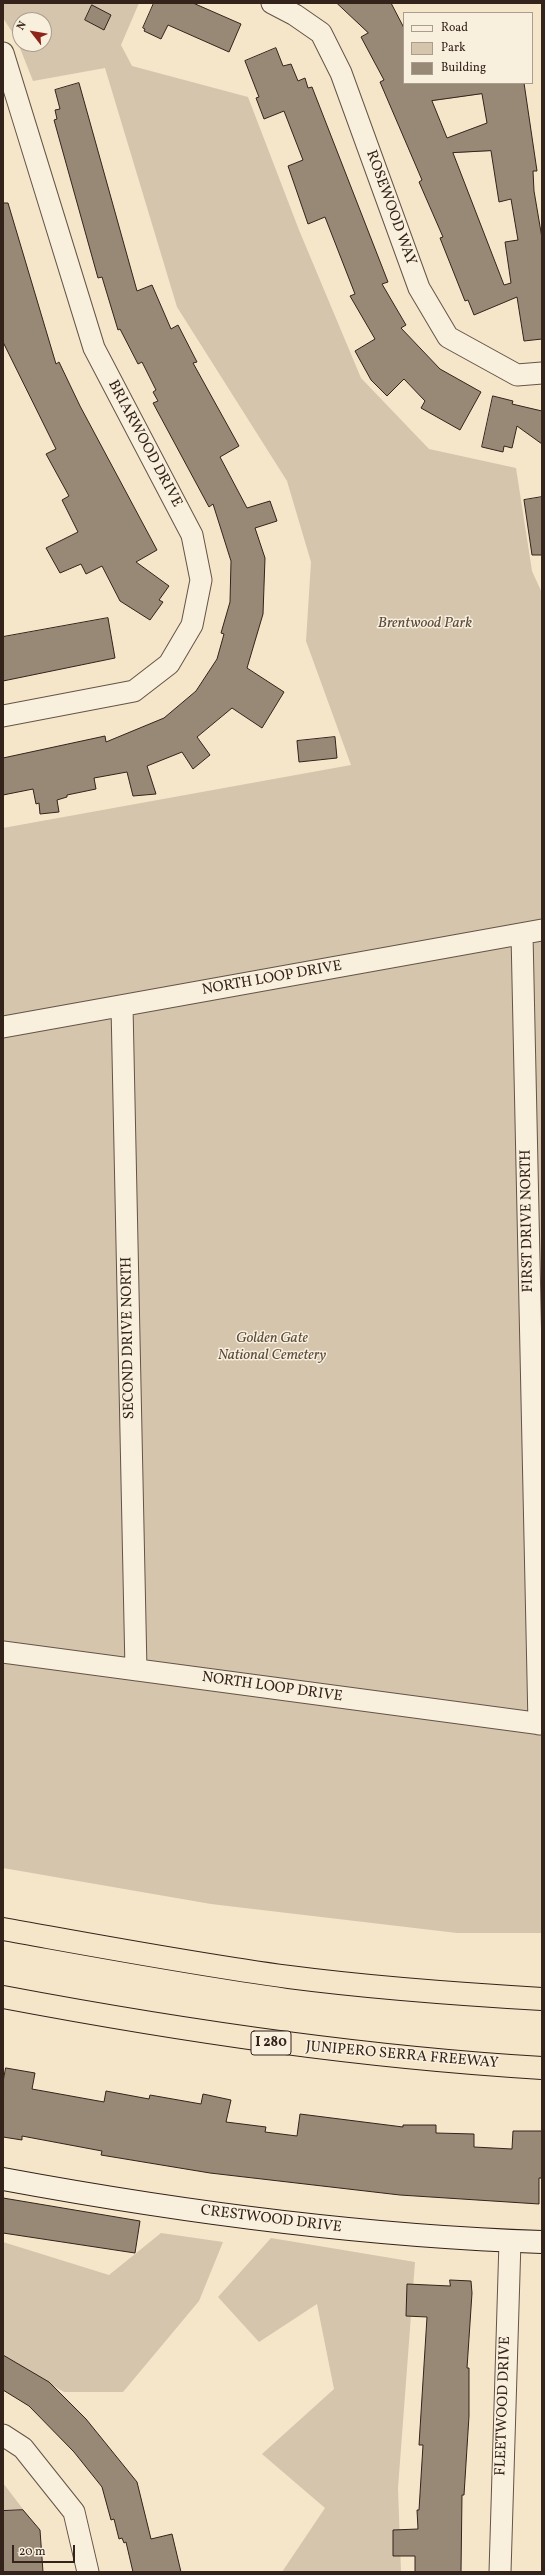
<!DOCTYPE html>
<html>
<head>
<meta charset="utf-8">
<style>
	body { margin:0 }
	#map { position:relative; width:545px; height:2575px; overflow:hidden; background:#f5e6ca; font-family:Vollkorn,serif }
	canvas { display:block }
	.frame { position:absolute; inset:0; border:4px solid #34231b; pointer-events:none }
	.legend { position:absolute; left:403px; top:12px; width:130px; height:72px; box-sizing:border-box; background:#f8efdd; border:1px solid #aa9d8f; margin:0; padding:5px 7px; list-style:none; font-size:12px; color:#34231b }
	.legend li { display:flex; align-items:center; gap:8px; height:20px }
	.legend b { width:20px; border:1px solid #aa9d8f }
	.north { position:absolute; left:12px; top:12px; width:40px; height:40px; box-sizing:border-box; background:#f8efdd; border:1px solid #aa9d8f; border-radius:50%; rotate:301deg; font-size:11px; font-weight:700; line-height:16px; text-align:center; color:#34231b }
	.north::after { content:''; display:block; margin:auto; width:14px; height:18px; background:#8f2418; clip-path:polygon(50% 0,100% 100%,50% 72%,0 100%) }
	.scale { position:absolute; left:12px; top:2545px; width:63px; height:18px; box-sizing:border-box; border:2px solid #34231b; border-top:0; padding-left:5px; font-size:12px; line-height:14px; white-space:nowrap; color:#34231b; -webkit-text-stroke:3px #f8efdd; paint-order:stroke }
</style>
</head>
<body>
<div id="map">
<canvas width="545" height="2575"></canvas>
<div class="frame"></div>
<ul class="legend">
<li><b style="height:5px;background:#f8efdd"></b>Road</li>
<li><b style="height:11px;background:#d4c5ac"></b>Park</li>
<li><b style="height:11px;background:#988876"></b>Building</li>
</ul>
<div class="north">N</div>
<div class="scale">20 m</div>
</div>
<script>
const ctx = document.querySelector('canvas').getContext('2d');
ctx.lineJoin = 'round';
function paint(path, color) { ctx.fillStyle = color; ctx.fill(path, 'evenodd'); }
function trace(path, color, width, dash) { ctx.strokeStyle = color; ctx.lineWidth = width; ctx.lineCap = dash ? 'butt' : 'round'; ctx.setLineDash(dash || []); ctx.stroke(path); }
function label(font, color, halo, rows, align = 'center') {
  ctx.font = font + ' Vollkorn,serif'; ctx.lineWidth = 3; ctx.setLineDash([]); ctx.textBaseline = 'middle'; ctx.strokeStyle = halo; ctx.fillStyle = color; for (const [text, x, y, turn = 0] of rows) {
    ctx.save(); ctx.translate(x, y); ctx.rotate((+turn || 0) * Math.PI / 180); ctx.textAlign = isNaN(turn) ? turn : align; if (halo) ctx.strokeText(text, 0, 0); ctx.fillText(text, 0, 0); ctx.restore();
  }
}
const green = new Path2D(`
	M3 3H139L121 45 132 66 248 97 299 230 361 378 429 449 516 468 532 571 542 593V1933H457L211 1904 3 1868V828L351 765 306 641 311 562 287 481 177 307 105 68 33 81 16 38 3 18ZM20 20H44V44H20Z
	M161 2233 223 2242 199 2301 123 2392H64L3 2357V2242L109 2275Z
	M271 2238 415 2262 398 2488 401 2572H282L325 2508 262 2454 334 2389 317 2304 259 2342 218 2297Z
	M3 2483 29 2517 3 2520Z`);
const building = new Path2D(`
	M154 3H193L241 24 229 52 168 25 161 39 144 31 145 29 143 28Z
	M337 3H391L404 28V83H524L537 171H533L534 191 542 238V339L524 341 517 297 474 315 468 300 465 301 440 238 443 237 419 182 422 180 380 82 384 80 361 37 368 33ZM482 94 487 123 447 138 432 101ZM491 151 499 202 511 199 518 240 505 242 511 283 504 285 453 153Z
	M92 5 111 15 104 30 85 20Z
	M276 48 283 66 291 64 298 81 305 78 308 88 312 87 388 282 382 284 406 325 401 328 440 369 481 392 460 430 421 408 425 401 404 379 387 396 371 380 355 351 375 339 350 296 355 294 325 217 308 224 288 166 303 160 284 111 264 119 256 98 259 97 245 61Z
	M79 83 137 291 152 285 171 329 178 325 197 362 193 363 239 446 220 457 247 508 270 501 277 521 255 528 265 558 263 614 247 668 284 692 262 728 232 708 197 737 210 755 193 769 182 752 147 766 156 794 133 796 127 772 94 778 96 789 67 795V797L57 800 59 812 40 814 39 803 36 804 33 789 3 795V758L105 736 106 742 164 718 196 691 217 659 224 634 221 633 230 602 231 561 213 504 209 507 153 403 158 401 153 392 156 390 142 362 138 364 120 329 118 330 102 277 98 278 54 120 57 119 55 110 60 109 55 90Z
	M3 203H8L56 364 59 362 80 406 157 550 136 562 169 586 159 600 163 602 150 620 120 601 102 566 86 574 81 564 60 573 46 548 78 532 62 500 69 496 46 454 56 449 3 342Z
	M493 396 513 401 512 404 542 411V444L517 426 512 448 504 446 503 452 482 447Z
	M542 497V555H532L524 500Z
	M108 618 115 658 3 681V637Z
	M335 737 337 758 299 762 297 741Z
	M6 2068 35 2073 32 2089 104 2102 106 2091 149 2099 150 2095 201 2104 203 2094 231 2100 226 2122 266 2127 265 2132 297 2136 300 2114 403 2127V2125H436V2133L474 2134V2147L512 2149 513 2131H542V2178H539V2204L400 2195 210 2173 101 2155 102 2151 22 2136V2140L3 2137V2082Z
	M3 2198 140 2221 135 2253 3 2233Z
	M450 2280 471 2281 472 2293 467 2368H469V2416L464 2495H462L461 2572H415V2556H393V2530L418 2529 417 2510H419L423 2445H419L427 2317 406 2316 407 2284 450 2286Z
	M3 2355 49 2382 86 2419 137 2482 151 2539 172 2534 181 2572H133L126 2542 124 2543 122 2538 119 2539 114 2519 111 2520 102 2487 74 2452 29 2406 3 2390Z
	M23 2510 40 2530 43 2572H3V2511Z`);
const street = new Path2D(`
	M272 3 295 15 321 33 341 73 419 288 448 337 517 375 542 373
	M3 53 94 348 192 535 201 580 192 625 169 664 134 691 3 716
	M522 934 539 1724
	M122 1006 136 1670
	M3 1027 542 930
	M3 1652 542 1724
	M3 2435 23 2448 74 2512 88 2572
	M500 2572 510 2241`);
const secondary = new Path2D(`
	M3 2179C181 2212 361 2236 542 2242`);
const highway = new Path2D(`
	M3 1929C98 1946 193 1964 289 1977 373 1988 457 1994 542 1999
	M3 1997C183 2031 359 2057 542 2068`);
const shields = [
	[271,2043,40]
];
const shieldNames = [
	["I 280",271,2043]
];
const streetNames = [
	["ROSEWOOD WAY",390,208,70],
	["BRIARWOOD DRIVE",144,444,62],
	["NORTH LOOP DRIVE",272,979,-10],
	["FIRST DRIVE NORTH",528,1221,-91],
	["SECOND DRIVE NORTH",129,1338,-91],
	["NORTH LOOP DRIVE",272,1688,8],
	["JUNIPERO SERRA FREEWAY",402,2056,5],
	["CRESTWOOD DRIVE",271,2220,7],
	["FLEETWOOD DRIVE",504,2406,-88]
];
const parkNames = [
	["Brentwood Park",425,624],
	["Golden Gate",272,1339],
	["National Cemetery",272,1356]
];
paint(green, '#d4c5ac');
paint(building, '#988876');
trace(building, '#34231b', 1);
trace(street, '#645447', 23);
trace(secondary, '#34231b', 24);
trace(highway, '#34231b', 24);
trace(street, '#f8efdd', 21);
trace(secondary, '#f8efdd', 22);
trace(highway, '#f5e6ca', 22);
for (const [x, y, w] of shields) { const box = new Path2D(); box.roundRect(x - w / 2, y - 12, w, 24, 3); ctx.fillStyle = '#f8efdd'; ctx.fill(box); trace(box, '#34231b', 1); }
label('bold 14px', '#34231b', null, shieldNames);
label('15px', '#34231b', '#f8efdd', streetNames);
label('italic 15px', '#5c4c3f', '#f8efdd', parkNames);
</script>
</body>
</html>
